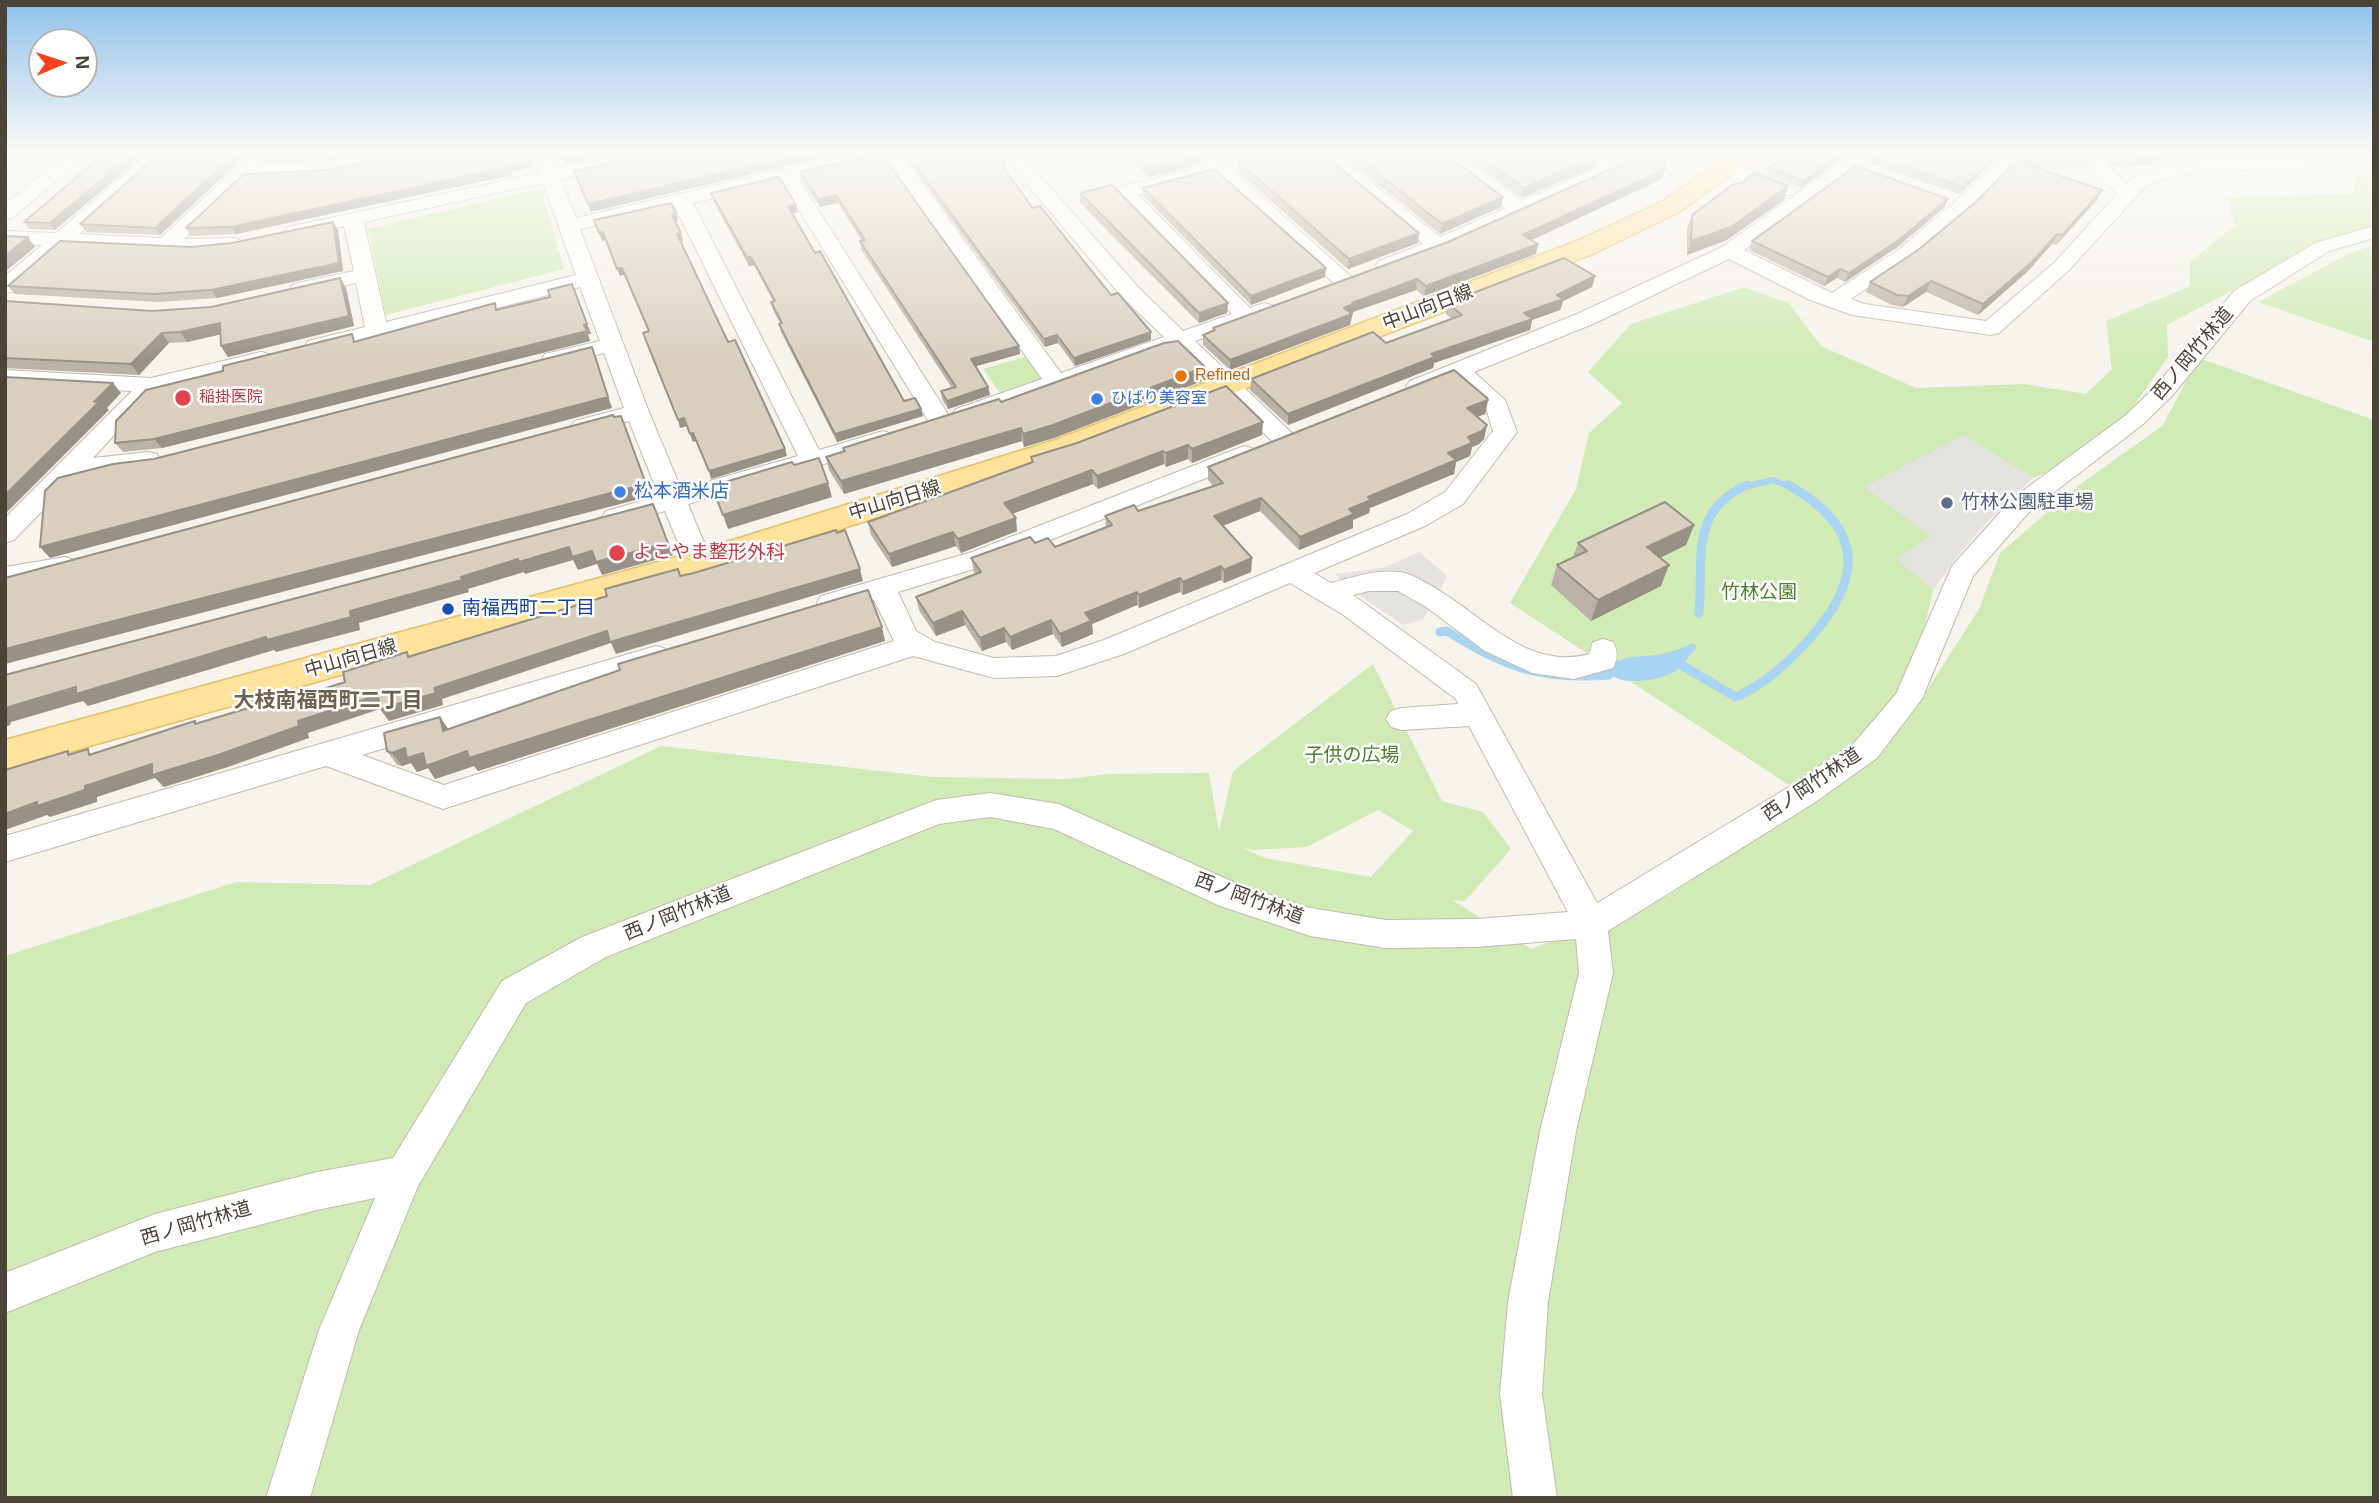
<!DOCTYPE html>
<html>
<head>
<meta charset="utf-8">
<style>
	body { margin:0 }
	#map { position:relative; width:2379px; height:1503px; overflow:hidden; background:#f6f3ec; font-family:Arial,sans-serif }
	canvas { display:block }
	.frame { position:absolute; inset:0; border:7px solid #4b4439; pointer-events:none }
	.north { position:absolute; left:28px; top:28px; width:70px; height:70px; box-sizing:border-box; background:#fff; border:2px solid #b7b4b0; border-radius:50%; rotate:88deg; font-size:19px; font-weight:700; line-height:28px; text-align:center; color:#4b4439 }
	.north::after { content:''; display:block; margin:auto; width:24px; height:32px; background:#fc3f1d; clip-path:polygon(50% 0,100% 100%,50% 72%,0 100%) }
</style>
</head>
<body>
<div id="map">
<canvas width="2379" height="1503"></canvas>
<div class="frame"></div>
<div class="north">N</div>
</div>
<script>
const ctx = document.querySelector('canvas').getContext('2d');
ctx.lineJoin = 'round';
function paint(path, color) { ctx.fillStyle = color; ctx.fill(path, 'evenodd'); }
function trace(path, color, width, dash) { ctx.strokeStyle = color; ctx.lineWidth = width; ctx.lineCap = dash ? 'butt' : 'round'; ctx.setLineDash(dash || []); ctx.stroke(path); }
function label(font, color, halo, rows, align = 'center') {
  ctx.font = font + ' Arial,"Noto Sans JP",sans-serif'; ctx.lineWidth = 5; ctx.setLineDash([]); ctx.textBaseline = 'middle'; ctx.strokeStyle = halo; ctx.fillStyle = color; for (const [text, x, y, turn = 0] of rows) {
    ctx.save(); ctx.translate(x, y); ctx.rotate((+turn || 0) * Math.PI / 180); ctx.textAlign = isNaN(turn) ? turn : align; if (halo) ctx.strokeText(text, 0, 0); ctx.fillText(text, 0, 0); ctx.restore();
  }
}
const green = new Path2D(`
	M2374 176V224L2248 282 2167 325 2168 357 2126 417 2080 462 2033 478 1964 436 1865 487 1932 536 1898 559 1933 590 1908 699 1803 794 1510 603 1576 489 1589 433 1622 403 1588 372 1631 324 1744 287 1789 303 1821 346 1916 388 2024 384 2086 394 2112 369 2106 321 2190 286V262L2234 226 2228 198 2354 193 2356 177Z
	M541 188 564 269 386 315 368 229Z
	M2374 245V342L2258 302 2348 254Z
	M1029 356 1047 378 1000 393 983 369Z
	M2199 358 2374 420V1498H5V956L236 882 370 885 661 746 933 777 1067 779 1108 774 1209 773 1219 832 1233 771 1373 664 1442 801 1483 812 1511 849 1465 901 1452 900 1531 949 1669 895 1819 795 1919 703 1979 609 2000 553 2079 485 2162 426ZM1378 810 1413 831 1371 877 1265 858 1240 847 1252 850 1307 847Z`);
const parking = new Path2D(`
	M1964 435 2033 478 1990 519 1959 554 1933 590 1897 559 1931 536 1864 487Z
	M1419 552 1447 576 1436 600 1422 620 1403 625 1347 587 1335 574 1383 568Z`);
const water = new Path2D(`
	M1694 643 1697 648C1688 655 1685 666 1674 672 1660 680 1615 689 1607 669 1621 654 1636 658 1655 655 1669 653 1682 648 1694 643Z`);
const streamFar1 = new Path2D(`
	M1743 487 1773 480 1791 487`);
const stream = new Path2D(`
	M1699 613C1704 561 1688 511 1747 485
	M1440 632 1447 631C1506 668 1540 680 1609 675
	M1683 666 1736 697C1763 685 1784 666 1804 645 1862 583 1869 530 1788 485`);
const minor = new Path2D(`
	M69 153H90L12 218 5 220V204Z
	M150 153H171L79 234 161 238 248 157 255 155 265 161 259 167 332 163 379 153H417L415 157 332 175 247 179 184 239 233 238 240 240 243 244 240 248 196 252 65 246 13 292 5 293V276L42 245 5 243V231L56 233Z
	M533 153H552L557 169 630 153H667L658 159 561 180 576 218 854 153H900L1061 373 1164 337 1121 296 1001 153H1020L1137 286 1183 331 1232 314 1114 192 1117 188 1205 166 1198 158 1200 154H1214L1223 162 1258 153H1291L1289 157 1233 171 1356 281 1353 286H1337L1215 175 1138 195 1250 308 1264 303 1272 305 1275 310 1272 315 1195 341 1293 434 1296 439 1293 444 1284 447 1275 444 1176 348 964 421 956 419 952 414 956 409 1042 379 884 158 798 178 953 422 949 427 941 429 933 427 929 422 782 182 693 203 819 450 883 431 892 434 895 439 892 444 688 504 712 562 708 568 699 571 690 568 686 562 665 511 615 525 606 523 602 517 606 511 659 496 629 421 583 433 575 431 571 426 575 421 624 408 604 353 553 366 545 364 542 359 545 354 600 341 580 287 316 353 308 351 305 346 308 341 365 327 356 283 301 295 293 294 290 289 293 284 354 271 344 226 295 237 288 235 285 231 288 227 540 173ZM543 183 576 275 386 322 364 222ZM675 207 798 456 681 489 649 412 580 229Z
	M1313 153H1334L1440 237 1506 208 1433 153H1455L1522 201 1599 167 1578 153H1602L1624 167 1621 171 1445 250 1386 271 1379 269 1376 265 1379 261 1423 244Z
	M1680 153H1707L1793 187 1796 191 1793 195H1779L1682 157Z
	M1854 153H1876L1744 250 1832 293 1898 250 1956 201 2005 153H2025L1970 209 1912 258 1851 299 1864 304 1986 321 2055 262 2117 194 2075 153H2095L2127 183C2157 151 2326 155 2374 153V165L2197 172 2172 177 2145 187 2069 270 1999 333 1991 335 1852 315 1810 300 1729 259 1593 324 1474 372 1505 400 1517 432 1463 504 1425 526 1314 573 1331 583C1354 577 1379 568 1404 573 1413 575 1421 580 1428 584 1479 611 1526 672 1589 654L1593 642 1603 639 1613 642C1618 651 1618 659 1613 668L1574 679 1532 673 1485 651 1426 607 1398 591H1369L1353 595 1476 684 1597 903 1792 785 1855 742 1896 694 1952 566 2013 498 2126 415 2156 386 2234 291 2315 243 2374 226V238L2329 251 2250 301 2172 396 2142 425 2031 510 1973 576 1922 699 1877 758 1814 803 1608 931 1613 973 1576 1131 1548 1302 1542 1394 1557 1498H1513L1500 1394 1508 1302 1540 1131 1579 973 1576 939 1476 947 1386 948 1310 936 1220 906 1054 829 990 817 939 824 606 957 526 1003 418 1186 359 1330 310 1498H266L319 1330 375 1198 317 1210 155 1252 5 1313V1273L155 1214 317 1172 393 1158 502 981 582 937 936 800 990 793 1059 804 1240 885 1310 908 1386 920 1476 919 1568 912 1469 726 1401 730 1391 727 1386 719 1391 711 1401 708 1458 704 1456 699 1342 614 1290 583 1124 654 1057 676 994 678 913 656 443 809 326 766 5 862V836L656 646 666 649 670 656 666 663 362 755 444 785 894 641 874 600 831 613 821 610 817 603 821 596 972 552 1236 449 1245 446 1254 449 1257 454 1254 459 990 564 898 592 916 631 935 642 994 658 1056 656 1104 640 1407 514 1445 492 1493 431 1486 408 1455 379 1426 391H1410L1406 386 1410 381 1577 314 1722 247Z
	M261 352 269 354 272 359 269 364 155 391 93 458 148 452 157 454 160 460 157 466 76 476 14 540 5 543V518L132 391 5 384V370L151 378Z
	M65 557 74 560 78 566 74 572 5 585V567Z`);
const major = new Path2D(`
	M1733 153H1762L1679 212 1595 253 1077 454 711 570 5 770V740L691 553 1055 440 1577 241 1661 202Z`);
const wall = new Path2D(`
	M105 153 55 230 29 229 24 222Z
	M256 153H365L332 160 266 164 262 156Z
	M554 153H616L566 164 564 160 557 161Z
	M881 153 1019 346 1020 354 976 366 988 387 990 395 948 409 942 399 941 391 952 388 861 249 860 241H862L838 203 820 207 802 180 800 172Z
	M902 153H1000L1006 168H1004L1033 208 1151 340 1075 366 1058 343 1045 347Z
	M1124 153H1199L1200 164 1149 177Z
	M1216 153H1247L1224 159Z
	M1339 153H1444L1503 197 1501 207 1440 234Z
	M1460 153H1591L1596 157 1594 167 1522 198Z
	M1604 153H1662V179L1532 240 1536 254 1424 296 1416 290 1353 312 1350 325 1230 370 1203 345V335L1213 331V328L1448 242 1623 164 1609 154Z
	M1849 153 1801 188 1767 174 1769 167Z
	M2002 153 1959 194 1869 163 1872 156Z
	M2099 153H2265L2155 160 2151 166 2114 167Z
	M531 154 535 166 511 172 512 175 236 234 191 236 186 228 329 170Z
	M246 155 160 235 86 232 80 224Z
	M2090 160 2086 168 2040 169 2097 200 2056 245 2052 244 2027 272 1978 315 1926 292 1903 307 1892 305 1866 292 1870 282 1918 250 1977 201 2017 161Z
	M1239 162 1418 243 1348 269 1238 172Z
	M1788 186 1784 200 1727 240 1687 255V228L1692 215Z
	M1143 188 1325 277 1251 305 1143 196Z
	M711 193 796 205 798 212 792 214 904 401 923 416 837 442 781 332 779 324 780 323 773 310 771 302 773 301 754 265 749 266 713 201Z
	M1080 193 1228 303 1227 313 1199 323 1080 203Z
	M1948 199 1944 208 1896 248 1845 282 1837 278 1824 286 1749 250 1752 241Z
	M338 230 343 271 217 298 159 302 15 294 8 286 191 247 232 243Z
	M1595 276 1592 287 1563 301 1560 310 1532 320 1530 330 1434 363 1433 368 1288 425 1250 390 1251 379 1386 343 1452 319 1446 314 1447 303Z
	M340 278 346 288 354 326 228 357 221 346V334L187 342 169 343 139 375 5 368V301L152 311 211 307Z
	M550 297 591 334H588L590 341 162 448 123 452 115 443 356 342Z
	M1205 367V380L1054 438 1024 447 1022 441 844 494 829 470 826 457 844 452 843 448 1001 402Z
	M1488 400 1485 414 1477 417 1484 439 1479 444 1472 447 1470 456 1456 462 1454 474 1370 508 1369 513 1353 520V528L1299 550 1260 511 1223 526 1252 558 1251 572 1224 583 1221 580 1183 595 1180 592 1139 608 1137 605 1092 624 1093 634 1062 647 1053 634 1012 650 1006 642 982 651 965 625 936 636 919 610 916 597 975 574 974 572 971 558 1035 543 1055 547 1106 527 1105 516 1138 511 1213 486 1208 480V467Z
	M1262 435 1192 463 1188 459 1166 467 1164 464 1098 489 1093 484 1012 514 1017 531 961 553 956 546 892 567 871 535 868 522 1032 463 1031 457Z
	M1694 525 1686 545 1660 558 1661 586 1591 621 1551 585 1557 565 1573 557 1578 543Z
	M885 641 478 771 474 766 435 779 428 768 417 772 411 763 402 766 397 765 387 751 440 717 448 729Z`);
const shadedWall = new Path2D(`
	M133 153H147L55 230 50 223Z
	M236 153H252L246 155 160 235 155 228Z
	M328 153H365L332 160Z
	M580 153H616L566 164 563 157Z
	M808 153H841L591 212 588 204Z
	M1224 153H1247L1224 159Z
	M1842 153H1849L1801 188 1803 181Z
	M1998 153H2002L1959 194 1963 187Z
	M1200 155V164L1149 177V167Z
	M1596 157 1594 167 1522 198 1524 188Z
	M532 159 535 166 511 172 508 164Z
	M1005 160 1006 168 1000 169 999 162Z
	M509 167 512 175 236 234 231 227Z
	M1665 169 1662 179 1521 245 1523 235Z
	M1788 186 1784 200 1727 240 1687 255 1691 241Z
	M2102 190 2097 200 2056 245 2062 235Z
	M836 195 838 203 820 207 818 199Z
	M1503 197 1501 207 1440 234 1442 224Z
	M1948 199 1944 208 1896 248 1845 282 1849 273Z
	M796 205 798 212 790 214 788 206Z
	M676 214 678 221 674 222 672 215Z
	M333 222 338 230 343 271 217 298 211 290Z
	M603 232 606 240 602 241 599 233Z
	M681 233 683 241 679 242 677 234Z
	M1419 233 1418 243 1348 269 1349 259Z
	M2057 234 2052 244 2027 272 1978 315 1983 304Z
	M28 237 35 247 5 272V256Z
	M1538 244 1536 254 1424 296 1426 286Z
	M751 257 754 265 749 266 747 258Z
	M622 268 625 275 620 276 617 269Z
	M1326 268 1325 277 1251 305V296Z
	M1840 269 1837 278 1824 286 1828 277Z
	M1595 276 1592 287 1563 301 1560 310 1532 320 1530 330 1434 363 1433 368 1288 425V414L1431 354Z
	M340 278 346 288 354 326 228 357 221 346Z
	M1417 279 1416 290 1353 312 1350 325 1230 370V360L1344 308 1352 303Z
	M1931 281 1926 292 1903 307 1908 296Z
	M576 294 591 334H588L584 325Z
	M1228 303 1227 313 1199 323V313Z
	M220 323 227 333 187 342 180 332Z
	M587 331 590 341 162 448 154 439Z
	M1151 332V340L1075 366 1074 358Z
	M162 333 169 343 139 375 131 364Z
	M1057 335 1058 343 1045 347 1044 339Z
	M1019 346 1020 354 973 367 971 359Z
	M592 347 612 408 50 558 40 547Z
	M1205 367V380L1054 438 1024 447 1023 434Z
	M113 383 121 393 107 408 109 410 5 514V495Z
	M988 387 990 395 948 409 947 401Z
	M1488 400 1485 414 1464 422 1467 408Z
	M921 409 923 416 837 442 835 434Z
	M684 418 687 426 680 428 678 420Z
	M1263 422 1262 435 1192 463V449Z
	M1487 425 1484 439 1479 444 1472 447 1470 456 1456 462 1454 474 1370 508 1369 513 1353 520V528L1299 550 1300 537 1349 509 1368 497 1448 453 1468 437Z
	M626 428 651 496 5 664V649Z
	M1021 428 1022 441 844 494 841 481Z
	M693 433 696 441 693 442 690 434Z
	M1188 445V459L1166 467V453Z
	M785 449 787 456 711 479 709 471Z
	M1163 451 1164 464 1098 489 1097 476Z
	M1092 470 1093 484 1006 516 1004 503Z
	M828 483 832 497 728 529 723 515Z
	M1261 498 1260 511 1214 529V516Z
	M1016 518 1017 531 961 553 958 539Z
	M1694 525 1686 545 1639 568 1647 547Z
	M953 532 956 546 892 567 889 554Z
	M668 543 673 555 602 575 597 564 578 570 573 560 525 574 524 572 468 589 469 592 359 623 360 630 276 652 274 650 88 706 83 701 11 722 10 725 5 727V708L350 611 518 559 569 547 592 551Z
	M1252 558 1251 572 1224 583V570Z
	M1669 565 1661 586 1591 621 1598 600Z
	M1221 566V580L1183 595V582Z
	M860 569 863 581 616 654 611 643 442 699 443 705 389 721 380 709 434 688 607 631Z
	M1180 578V592L1139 608V595Z
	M1137 592V605L1092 624 1093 634 1062 647 1060 634 1085 613Z
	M962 611 965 625 936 636 933 623Z
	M1051 620 1053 634 1012 650 1010 637Z
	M882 627 885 641 478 771 474 766 435 779 428 768 417 772 411 763 402 766 392 753 405 748 423 753 467 751Z
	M1004 628 1006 642 982 651 980 638Z
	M378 695 386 707 308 733 309 738 228 767 164 787 155 778 97 797V802L50 817 47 815 5 830V814L152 764 298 721Z
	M440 717 449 730 443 731Z`);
const building = new Path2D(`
	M105 153H133L50 223 24 222Z
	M160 153H236L155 228 80 224Z
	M262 153H321L262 157Z
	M407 153H530L532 159 508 164 509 167 231 227 186 228 244 174 329 170Z
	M561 153H580L563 157Z
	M657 153H808L588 204 574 171Z
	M881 153 1019 346 971 359 988 387 947 401 941 391 956 387 860 241 865 240 836 195 818 199 800 172Z
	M906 153H1000L1005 160 999 162 1033 208 1040 206 1111 295 1118 293 1151 332 1074 358 1057 335 1044 339Z
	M1134 153H1199L1200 155 1149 167Z
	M1276 153H1322L1419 233 1349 259 1239 162Z
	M1352 153H1444L1503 197 1442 224Z
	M1475 153H1591L1596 157 1524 188Z
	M1624 153H1662L1665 169 1523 235 1538 244 1426 286 1417 279 1352 303 1353 304 1344 308 1352 314 1230 360 1203 335 1215 330 1213 328 1448 242 1625 163 1629 157Z
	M1787 153H1842L1803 181 1769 167Z
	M1875 153H1998L1963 187 1872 156Z
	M2024 153H2083L2090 160 2020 162 2017 161Z
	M2111 153H2150L2155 159 2118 160Z
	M2016 161 2102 190 2062 235 2057 234 2032 262 1983 304 1931 281 1908 296 1897 295 1870 282 1918 250 1977 201Z
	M1856 166 1948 199 1900 239 1849 273 1840 269 1828 277 1752 241Z
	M1214 169 1326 268 1251 296 1143 188Z
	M1754 173 1788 186 1731 227 1691 241 1692 215 1732 185 1742 183Z
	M779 177 796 205 788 206 815 253 820 251 904 401 915 398 921 409 835 434 779 324 782 323 771 302 775 301 751 257 747 258 711 193Z
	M1112 185 1228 303 1199 313 1080 193Z
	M671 203 676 214 672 215 681 233 677 234 728 342 735 340 785 449 709 471 693 433 690 434 684 418 678 420 643 333 649 331 622 268 617 269 603 232 599 233 594 220Z
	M333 222 339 263 211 290 153 294 8 286 60 241 191 247 232 243Z
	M5 236 28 237 5 256Z
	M1564 258 1595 276 1557 295 1563 299 1524 313 1532 319 1431 354 1435 357 1288 414 1251 379 1373 332 1386 343 1462 315 1447 303Z
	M340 278 349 316 221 346 220 323 180 332 162 333 131 364 5 358V301L152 311 211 307Z
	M572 284 587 324 584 325 587 331 154 439 115 443 116 421 146 390 223 371V366L352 334 354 342 495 303 496 310 550 297 548 290Z
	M1178 341 1205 367 1053 425 1023 434 1021 428 841 481 826 457 845 451 843 448 999 399 1001 402 1164 343Z
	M592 347 608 397 40 547 45 491 58 478 113 464 154 459Z
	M1454 370 1487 398 1488 400 1467 408 1487 425 1482 431 1468 437 1472 443 1448 453 1456 460 1368 497 1371 500 1349 509 1354 514 1300 537 1261 498 1214 516 1252 558 1224 570 1221 566 1183 582 1180 578 1139 595 1137 592 1085 613 1091 621 1060 634 1051 620 1010 637 1004 628 980 638 962 611 933 623 916 597 981 572 971 558 1030 537 1035 543 1048 538 1055 547 1112 525 1105 516 1134 505 1138 511 1223 483 1208 467Z
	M5 377 113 383 94 402 101 400 5 495Z
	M1226 386 1263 422 1192 449 1188 445 1166 453 1163 451 1097 476 1092 470 1004 503 1016 518 958 539 953 532 889 554 868 522 1033 462 1031 457 1077 443Z
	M613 415 614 417 621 416 646 484 5 649V578Z
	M819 458 828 483 723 515 713 490 716 489 715 485 792 462 794 465Z
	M1665 502 1694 525 1647 547 1669 565 1598 600 1557 565 1587 551 1578 543Z
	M653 504 668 543 596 562 592 551 572 557 569 547 519 562 518 559 461 577 462 580 350 611 351 617 267 640 266 637 76 694V687L5 708V675Z
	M836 530 837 533 845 530 860 569 610 642 607 631 434 688 436 693 380 709 378 695 298 721 299 726 218 755 152 775V764L85 786V790L37 806V802L5 814V770L68 751V755L88 749 89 755 195 721V724L295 694V698L345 682 343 672 407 652 408 657 607 596 605 589 678 569 680 576 694 573Z
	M868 590 882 627 469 758 467 751 426 766 423 753 407 758 405 748 392 753 387 751 384 733 440 717 443 731 620 670 618 664Z`);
const markers = [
	[1181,376,7,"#e8710a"],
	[183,398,9,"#e0444e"],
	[1097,399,7,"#3f7fe0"],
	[620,492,7,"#3f7fe0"],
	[1947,503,7,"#5c6f8a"],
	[617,553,9,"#e0444e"],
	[448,609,7,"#1a4fb4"]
];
const farFoodnames = [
	["Refined",1195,376]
];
const farHealthnames = [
	["稲掛医院",199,398]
];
const farShopnames = [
	["ひばり美容室",1111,399]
];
const streetNames = [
	["中山向日線",1428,308,-21],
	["西ノ岡竹林道",2193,354,-50],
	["中山向日線",895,501,-17],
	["中山向日線",351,659,-16],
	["西ノ岡竹林道",1812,785,-34],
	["西ノ岡竹林道",1249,899,20],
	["西ノ岡竹林道",678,914,-22],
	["西ノ岡竹林道",196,1224,-16]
];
const shopNames = [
	["松本酒米店",634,492]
];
const serviceNames = [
	["竹林公園駐車場",1961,503]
];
const healthNames = [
	["よこやま整形外科",633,553]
];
const parkNames = [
	["竹林公園",1759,593],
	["子供の広場",1352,756]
];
const transitNames = [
	["南福西町二丁目",462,609]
];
const neighbourhoodNames = [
	["大枝南福西町二丁目",328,701]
];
paint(green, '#d2eab5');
paint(parking, '#e5e3e0');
paint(water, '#a9d4f2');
trace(streamFar1, '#a9d4f2', 6);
trace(stream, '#a9d4f2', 9);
trace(minor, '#c2bbae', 2);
trace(major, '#e6c16a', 3);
paint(minor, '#fff');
paint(major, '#ffe39c');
paint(wall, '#bab2a6');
paint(shadedWall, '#979187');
paint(building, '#d8cfc1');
trace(building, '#979187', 2);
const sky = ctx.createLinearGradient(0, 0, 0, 364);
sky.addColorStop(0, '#8fc1ec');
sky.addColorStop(0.42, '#fbfaf6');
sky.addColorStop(1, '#fbfaf600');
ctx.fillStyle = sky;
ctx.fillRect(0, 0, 2379, 364);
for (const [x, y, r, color] of markers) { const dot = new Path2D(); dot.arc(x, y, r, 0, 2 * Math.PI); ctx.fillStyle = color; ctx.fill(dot); trace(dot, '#fff', 2.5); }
label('16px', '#c56008', '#fff', farFoodnames, 'left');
label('16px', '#be3a42', '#fff', farHealthnames, 'left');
label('16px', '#366cbe', '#fff', farShopnames, 'left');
label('19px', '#4b4439', '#fff', streetNames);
label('19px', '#366cbe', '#fff', shopNames, 'left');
label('19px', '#4e5e75', '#fff', serviceNames, 'left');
label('19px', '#be3a42', '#fff', healthNames, 'left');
label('19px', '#4a7f2a', '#fff', parkNames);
label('19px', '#164399', '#fff', transitNames, 'left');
label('bold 21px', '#6e6250', '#fff', neighbourhoodNames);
</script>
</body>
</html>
